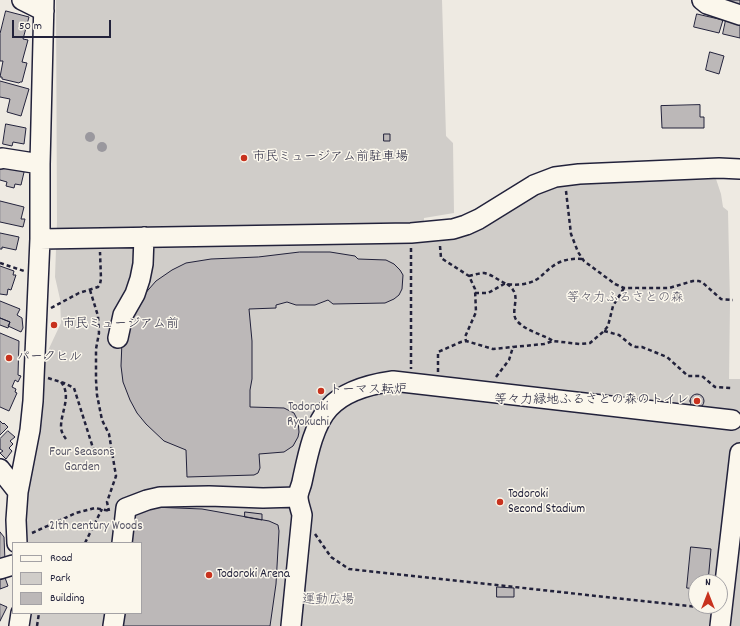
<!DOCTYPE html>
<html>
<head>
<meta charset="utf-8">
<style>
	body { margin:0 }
	#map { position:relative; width:740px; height:626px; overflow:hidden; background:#eeeae2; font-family:Dekko,sans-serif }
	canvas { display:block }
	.legend { position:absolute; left:12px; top:542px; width:130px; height:72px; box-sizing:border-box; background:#fbf7ec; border:1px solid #a4a2a5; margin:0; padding:5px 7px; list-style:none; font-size:12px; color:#22223b }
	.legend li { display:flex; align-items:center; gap:8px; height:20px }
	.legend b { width:20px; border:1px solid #a4a2a5 }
	.north { position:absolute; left:688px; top:574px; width:40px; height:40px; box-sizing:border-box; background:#fbf7ec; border:1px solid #a4a2a5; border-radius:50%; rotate:0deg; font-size:11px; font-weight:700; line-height:16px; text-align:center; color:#22223b }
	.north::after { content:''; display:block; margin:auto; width:14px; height:18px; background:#c8321e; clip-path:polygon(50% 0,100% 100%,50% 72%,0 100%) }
	.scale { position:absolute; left:12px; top:20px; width:99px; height:18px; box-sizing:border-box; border:2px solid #22223b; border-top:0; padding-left:5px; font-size:12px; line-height:14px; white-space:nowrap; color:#22223b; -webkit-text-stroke:3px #fbf7ec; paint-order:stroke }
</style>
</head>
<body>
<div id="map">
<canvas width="740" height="626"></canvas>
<ul class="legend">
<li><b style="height:5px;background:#fbf7ec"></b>Road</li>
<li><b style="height:11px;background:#d0cdc9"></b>Park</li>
<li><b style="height:11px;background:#bcb8b8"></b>Building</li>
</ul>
<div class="north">N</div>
<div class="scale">50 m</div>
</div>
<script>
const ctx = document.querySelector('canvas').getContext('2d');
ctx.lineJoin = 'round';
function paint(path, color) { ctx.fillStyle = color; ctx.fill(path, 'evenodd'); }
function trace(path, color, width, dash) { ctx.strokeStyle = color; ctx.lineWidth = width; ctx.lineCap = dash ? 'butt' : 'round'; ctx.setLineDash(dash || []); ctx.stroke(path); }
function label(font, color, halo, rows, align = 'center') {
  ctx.font = font + ' Dekko,"Klee One",sans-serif'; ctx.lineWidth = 3; ctx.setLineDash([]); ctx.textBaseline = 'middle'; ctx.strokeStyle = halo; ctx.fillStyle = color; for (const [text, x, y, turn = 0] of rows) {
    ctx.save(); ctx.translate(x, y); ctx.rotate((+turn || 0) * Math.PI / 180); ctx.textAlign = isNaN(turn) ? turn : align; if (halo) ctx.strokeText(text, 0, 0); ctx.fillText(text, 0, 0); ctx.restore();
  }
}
const green = new Path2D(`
	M56 0H442L446 136 453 143 454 213 424 218 423 236 548 187 583 181 716 179 721 194 723 207 728 211 730 303 729 379H740V626H29L30 613H141V543H25L26 501 36 455 41 407 44 359 61 323 60 299 55 277 57 221ZM696 582H720V606H696Z`);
const building = new Path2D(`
	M716 0H740V8Z
	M6 11 29 17 23 39 28 40 22 62 27 63 22 82H20L19 83 2 79V77H0L3 61H0V34Z
	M697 14 723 20 719 33 694 27Z
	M726 20 740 24V38L723 34Z
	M710 52 724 56 719 74 706 70Z
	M0 81 29 89 21 116 7 112 10 99 0 97Z
	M700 105V117H704V128H662L661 106Z
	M6 124 26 128 24 144 13 142 12 146 3 144Z
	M384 134H390V141H384Z
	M0 165 25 168 21 185 15 184 14 188 6 186 7 182 0 180Z
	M0 201 24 207 21 219H25L23 227 0 222Z
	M0 233 19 237 16 250 2 247V249H0Z
	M300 252H330L355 256 358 259 386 260 394 264 400 270 403 275 402 289 399 295 394 299 385 303 333 304 328 300 315 305H296L287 302 276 305V308L249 309 252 341V379L250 390V407L284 408 294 413 298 421 299 432 298 437 293 446 284 452 259 454 260 468 258 473 254 475 187 477 186 450 164 441 146 424 137 413 130 400 123 382 121 366 122 341 142 297 156 281 172 270 186 263 211 259 258 257Z
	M0 266 14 271 13 275H16L11 290 8 289 7 295 0 294Z
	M0 301 20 309 17 315 22 318 23 328 21 332 8 326 10 322 0 318Z
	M0 318 10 322 8 328 0 325Z
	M0 333 19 341 18 375 21 376 18 382 15 380 12 387 16 389 15 392 17 393 9 411 0 407Z
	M690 401a7 7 0 1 1 14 0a7 7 0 1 1-14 0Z
	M0 421 3 424 4 423 8 427 0 435Z
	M8 431 15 437 10 441 13 444 9 448 12 451 6 459 0 453 3 451 0 449V439Z
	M152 507 202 509 269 521 278 525 279 531 276 584 270 626H121L120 613H141V543H129L134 515Z
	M245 512 262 514V520L245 517Z
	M0 532 4 537 5 561H0Z
	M691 547 711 549 708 582H696V589L687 588Z
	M3 572 8 586 0 589V573Z
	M497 587 514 588V597H497Z
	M0 604 7 607 0 621Z`);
const path = new Path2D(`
	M566 191 571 234 578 252 584 261 615 284 624 288H669L693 281H699L703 283 721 299 733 300
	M440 246 441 258 469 276 475 289 476 312 465 337 466 341
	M411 248V369
	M0 263 24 271
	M469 276C474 275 479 273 484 273 493 275 499 281 507 284 512 285 522 285 528 283 540 280 544 272 553 266 561 260 572 258 582 259
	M90 290 98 316 99 333 96 349V380L97 395 102 420 109 434 116 476 107 502 109 511
	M475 293H488L506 283C508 285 512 287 513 290 520 299 509 314 518 322 528 332 542 334 553 341
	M51 308 79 293 98 287 100 284 101 279 100 252
	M604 331 619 335 631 345 636 347H642L667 357 688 376H702L715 387 732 388
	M438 372V352L461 342 466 341 493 349 513 347
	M496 377 509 360 513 347 544 344 553 341 580 344 590 343 604 331 608 326 613 306 624 288
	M48 378 64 383 74 388 93 448C99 454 104 452 112 451
	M61 382C72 396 61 411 61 427 61 431 63 435 66 439
	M32 533 76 513 95 508 110 511
	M315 534 331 557 349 569 707 608
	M85 543 102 509
	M37 626 39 613`);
const minor = new Path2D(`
	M22 0 44 11
	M702 0 707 4 740 15
	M0 159 2 158 40 164
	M40 239 411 233 453 229 466 225 479 219 534 185 555 177 579 174 719 168 740 169
	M118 338 123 315 135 294 140 279 143 264 144 237
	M0 469 18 492
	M17 543 16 520 18 492 30 430 33 401 40 239V164L44 0
	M122 543 126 508 147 500 160 497 209 496 263 498 298 497
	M0 569 13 565
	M19 626 21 613
	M113 626 115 613
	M291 626 302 515C301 510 298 503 298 497 298 492 301 487 302 482 307 459 313 425 329 408 344 391 372 384 393 381L732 420
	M720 626 740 453`);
const trees = [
	[90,137],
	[102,147]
];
const markers = [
	[244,158,4,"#c8321e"],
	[54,325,4,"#c8321e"],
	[9,358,4,"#c8321e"],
	[321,391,4,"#c8321e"],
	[697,401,4,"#c8321e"],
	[500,502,4,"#c8321e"],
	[209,575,4,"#c8321e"]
];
const poiNames = [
	["市民ミュージアム前駐車場",252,158],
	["市民ミュージアム前",62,325],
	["パークヒル",17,358],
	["トーマス転炉",329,391],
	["等々力緑地ふるさとの森のトイレ",689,401,"right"],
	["Todoroki",508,495],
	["Second Stadium",508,510],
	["Todoroki Arena",217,575]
];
const parkNames = [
	["等々力ふるさとの森",625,299],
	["Todoroki",308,408],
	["Ryokuchi",308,423],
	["Four Seasons",82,453],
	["Garden",82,468],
	["21th century Woods",96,527],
	["運動広場",328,601]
];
paint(green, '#d0cdc9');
paint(building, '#bcb8b8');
trace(building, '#22223b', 1);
trace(minor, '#22223b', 22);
trace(path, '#22223b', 2.5, [4, 3]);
trace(minor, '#fbf7ec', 19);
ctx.fillStyle = '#9a989e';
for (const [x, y] of trees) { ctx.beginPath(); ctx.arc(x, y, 5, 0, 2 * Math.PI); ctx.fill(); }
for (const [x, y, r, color] of markers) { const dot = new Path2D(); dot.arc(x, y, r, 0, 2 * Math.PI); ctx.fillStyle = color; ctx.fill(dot); trace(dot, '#fbf7ec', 1.5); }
label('13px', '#22223b', '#fbf7ec', poiNames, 'left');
label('13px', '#565566', '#fbf7ec', parkNames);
</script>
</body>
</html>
